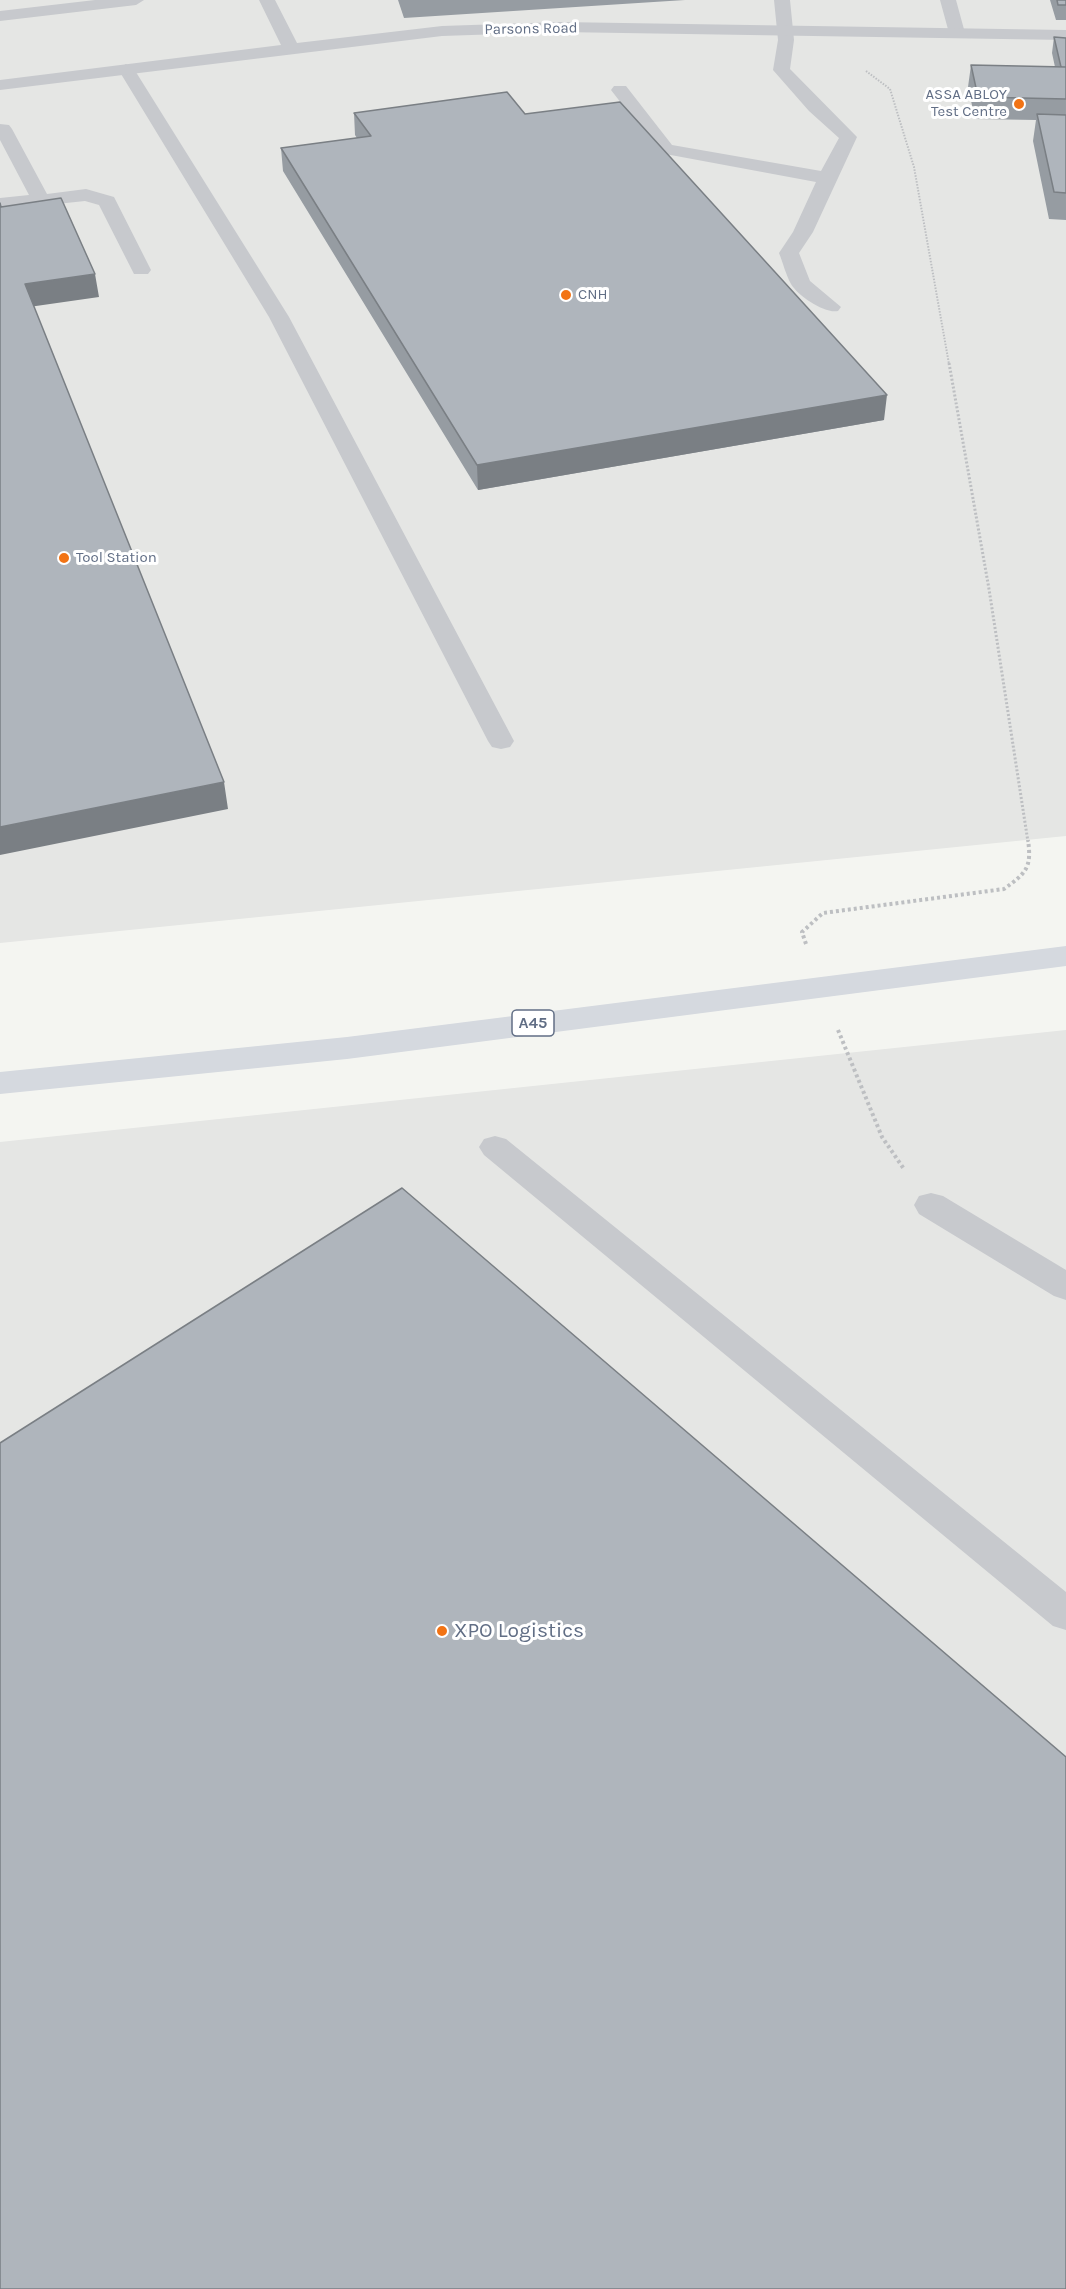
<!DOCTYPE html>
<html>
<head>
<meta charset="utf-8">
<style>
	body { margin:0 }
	canvas { display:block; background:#f4f5f1 }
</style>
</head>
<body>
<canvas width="1066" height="2289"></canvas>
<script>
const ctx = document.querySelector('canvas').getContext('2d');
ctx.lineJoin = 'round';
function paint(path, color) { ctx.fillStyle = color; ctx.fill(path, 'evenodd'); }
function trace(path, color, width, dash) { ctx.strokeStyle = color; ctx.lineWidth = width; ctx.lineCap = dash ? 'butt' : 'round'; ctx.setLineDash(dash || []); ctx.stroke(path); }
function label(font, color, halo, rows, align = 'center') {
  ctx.font = font + ' Karla,sans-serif'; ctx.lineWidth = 6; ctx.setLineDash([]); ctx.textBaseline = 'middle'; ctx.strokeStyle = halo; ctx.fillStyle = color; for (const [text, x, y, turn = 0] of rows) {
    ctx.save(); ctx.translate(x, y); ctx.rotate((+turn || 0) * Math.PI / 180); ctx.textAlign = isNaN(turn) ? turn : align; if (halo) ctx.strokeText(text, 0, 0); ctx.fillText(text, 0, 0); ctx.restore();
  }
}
const built = new Path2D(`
	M0 0H1066V836L0 943Z
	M1066 1030V2289H0V1142Z`);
const pathFar2 = new Path2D(`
	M866 71 890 89 914 167 949 364`);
const pathFar1 = new Path2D(`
	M949 363 989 589 1028 842`);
const path = new Path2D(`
	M806 944 802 932 823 913 1004 889C1026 873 1032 868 1028 840
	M838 1030 882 1137 904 1169`);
const service = new Path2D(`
	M95 0H144L136 5 0 21V11Z
	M774 0H790L794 40 790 69 857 137 813 232 799 253 810 281 841 307 838 311C825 314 798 296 791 284 786 275 783 263 779 253L793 232 816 182 660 153 611 90 614 86H626L672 145 821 171 839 138 809 111 773 70 778 40Z
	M940 0H956L965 33 963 36 957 38 949 33Z
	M126 64 134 69 289 317 514 741 510 747 501 749 492 747 488 741 269 317 118 69Z
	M0 124 9 125 12 129 47 194 86 189 114 197 151 270 148 274H134L99 205 85 201 0 210V198L29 195 0 140Z
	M495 1136 506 1139 1066 1592V1630L1053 1626 484 1155 479 1147 484 1139Z`);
const minor = new Path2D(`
	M259 0H275L297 43 442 26 560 22 1066 30V40L560 32 442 36 0 90V80L281 45Z
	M931 1193 943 1196 1066 1270V1300L1054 1296 919 1214 914 1205 919 1196Z`);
const trunk = new Path2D(`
	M1066 946V966L347 1059 0 1094V1072L347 1037Z`);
const wall = new Path2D(`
	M398 0H685L404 18Z
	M1050 0H1066V20H1056Z
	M1054 37 1066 38V220L1049 219 1033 141 1036 120 975 119 968 87 971 65 1055 67 1052 53Z
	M354 113 525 114 884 420 478 490 283 171 281 148 357 138 355 135Z`);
const shadedWall = new Path2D(`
	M95 274 99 297 29 307 25 284Z
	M887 395 884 420 478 490 477 465Z
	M224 782 228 809 0 855V827Z`);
const building = new Path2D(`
	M1057 0H1066V5H1058Z
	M1054 37 1066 38V67H1061Z
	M971 65 1066 67V99L978 97Z
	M507 92 525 114 620 102 887 395 477 465 281 148 371 136 354 113Z
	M1037 114 1066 115V193L1054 192Z
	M61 198 95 274 25 284 224 782 0 827V203L1 207Z
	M402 1188 1066 1757V2289H0V1443Z`);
const markers = [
	[1019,104,6,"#f27314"],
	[566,295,6,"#f27314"],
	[64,558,6,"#f27314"],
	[442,1631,6,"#f27314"]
];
const farStreetnames = [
	["Parsons Road",531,29,-1]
];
const farPoinames = [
	["ASSA ABLOY",1007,95,"right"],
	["Test Centre",1007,112,"right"],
	["CNH",578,295],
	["Tool Station",76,558]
];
const shields = [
	[533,1023,42]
];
const shieldNames = [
	["A45",533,1023]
];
const nearPoinames = [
	["XPO Logistics",454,1631]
];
paint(built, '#e5e6e4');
trace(pathFar2, '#bdbfc2', 2, [1.5, 1.5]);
trace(pathFar1, '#bdbfc2', 3, [2, 2]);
trace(path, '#bdbfc2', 4, [3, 3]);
paint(service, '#c7c9cd');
paint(minor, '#c7c9cd');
paint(trunk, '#d5d9df');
paint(wall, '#969ca2');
paint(shadedWall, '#7a7f84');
paint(building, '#afb5bc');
trace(building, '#7a7f84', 1.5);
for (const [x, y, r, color] of markers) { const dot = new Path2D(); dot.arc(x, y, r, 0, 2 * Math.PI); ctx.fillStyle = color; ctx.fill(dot); trace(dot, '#fff', 2); }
label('15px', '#616e85', '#fff', farStreetnames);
label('15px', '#616e85', '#fff', farPoinames, 'left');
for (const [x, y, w] of shields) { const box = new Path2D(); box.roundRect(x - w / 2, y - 13, w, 26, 4.5); ctx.fillStyle = '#fff'; ctx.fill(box); trace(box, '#616e85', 1.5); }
label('bold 16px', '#616e85', null, shieldNames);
label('21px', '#616e85', '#fff', nearPoinames, 'left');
</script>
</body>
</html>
